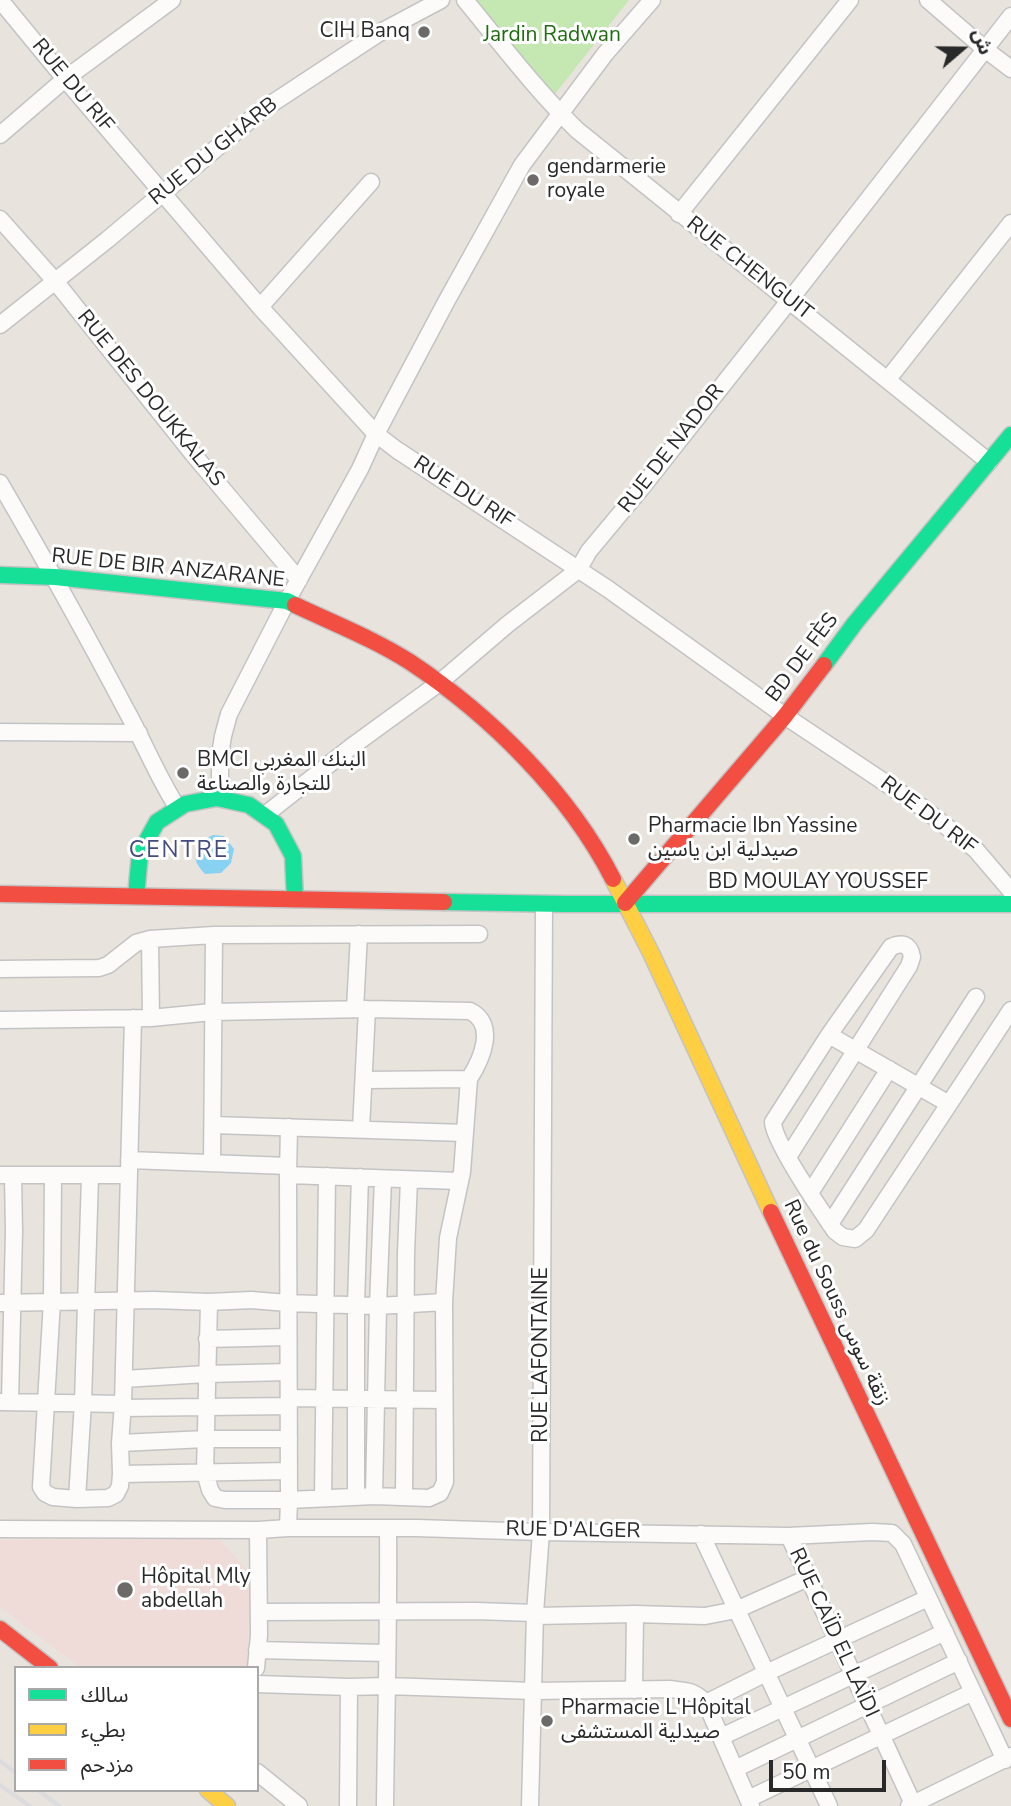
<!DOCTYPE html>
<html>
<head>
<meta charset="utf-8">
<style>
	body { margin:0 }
	#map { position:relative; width:1011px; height:1806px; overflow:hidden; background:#e8e4dd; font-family:"Nunito Sans","Noto Sans Arabic",sans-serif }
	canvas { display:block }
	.legend { position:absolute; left:14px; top:1666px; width:245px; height:126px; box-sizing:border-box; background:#fff; border:2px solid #a9a9a9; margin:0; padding:9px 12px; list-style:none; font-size:21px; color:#292929 }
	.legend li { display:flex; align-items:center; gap:14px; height:35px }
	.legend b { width:35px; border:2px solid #a9a9a9 }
	.north { position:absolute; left:927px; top:14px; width:70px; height:70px; -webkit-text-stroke:5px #fff; paint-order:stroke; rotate:70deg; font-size:19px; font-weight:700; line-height:28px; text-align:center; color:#292929 }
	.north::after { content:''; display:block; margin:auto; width:24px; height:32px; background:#292929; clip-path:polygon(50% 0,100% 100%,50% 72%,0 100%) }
	.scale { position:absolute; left:769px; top:1760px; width:117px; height:32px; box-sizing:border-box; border:4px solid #292929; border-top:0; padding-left:9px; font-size:21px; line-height:24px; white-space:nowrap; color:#292929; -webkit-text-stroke:5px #fff; paint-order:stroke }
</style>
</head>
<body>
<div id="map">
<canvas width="1011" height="1806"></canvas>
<ul class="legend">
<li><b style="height:9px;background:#16e098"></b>سالك</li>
<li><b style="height:9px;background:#ffcf43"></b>بطيء</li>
<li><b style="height:9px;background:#f24e42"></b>مزدحم</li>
</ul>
<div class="north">ش</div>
<div class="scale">50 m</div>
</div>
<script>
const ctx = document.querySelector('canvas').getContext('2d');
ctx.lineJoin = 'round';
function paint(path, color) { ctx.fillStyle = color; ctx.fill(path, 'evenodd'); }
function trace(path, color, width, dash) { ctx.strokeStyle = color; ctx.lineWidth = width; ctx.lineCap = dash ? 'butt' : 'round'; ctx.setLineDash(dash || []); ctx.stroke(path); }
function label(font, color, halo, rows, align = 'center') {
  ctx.font = font + ' "Nunito Sans","Noto Sans Arabic",sans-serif'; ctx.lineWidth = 6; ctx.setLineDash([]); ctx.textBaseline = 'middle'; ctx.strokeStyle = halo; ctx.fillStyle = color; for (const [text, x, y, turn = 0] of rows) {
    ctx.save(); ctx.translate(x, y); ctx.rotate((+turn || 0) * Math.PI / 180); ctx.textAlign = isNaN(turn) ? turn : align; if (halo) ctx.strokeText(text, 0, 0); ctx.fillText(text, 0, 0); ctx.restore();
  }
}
const medical = new Path2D(`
	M219 1539 250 1573 247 1668H81L0 1607V1540Z`);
const green = new Path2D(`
	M473 0H629L555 94Z`);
const water = new Path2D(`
	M213 835 224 836 234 849 231 863 221 873 205 874C195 864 192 855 198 842Z`);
const street = new Path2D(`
	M0 0 65 79 260 307 376 434 397 450 608 589 785 716 923 808 976 850 1011 891
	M465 0C501 44 536 90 577 130L989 462
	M928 0 986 50 1011 69
	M0 135 65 79 172 0
	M679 214 850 0
	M0 219 55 281 193 454 299 580
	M260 307 371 182
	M0 325 107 240 262 110 379 33 441 0
	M888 379 1011 223
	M0 483C43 557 85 632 125 708 143 740 157 776 177 807
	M0 732 139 733
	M220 798V755L223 736 229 714 287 601 360 469 376 434 446 302 522 165 605 54 652 0
	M265 815 351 747 439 683 508 624 578 570 589 551 639 491 789 301 1011 16
	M150 939 151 1018
	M0 969 99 968 108 965 136 943 150 939 214 935 479 934
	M355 1009 359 934
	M0 1020 151 1018 212 1012 367 1009 470 1011C497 1024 482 1059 469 1079
	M829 1035 949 1104
	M213 1125 465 1133
	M361 1129 367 1009
	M788 1157 909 966 912 957C910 944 902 942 891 947L829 1035 773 1122C773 1141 822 1212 835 1231L843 1237 855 1239 866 1230 1011 1010
	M129 1160 288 1166
	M212 1163 214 935
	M0 1175H128
	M53 1175 52 1301 41 1487 45 1493 53 1497 77 1499 108 1498 116 1494 120 1486 121 1474 120 1443 123 1404 133 1018
	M288 1175 459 1181
	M810 1193 889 1069
	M830 1224 976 997
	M209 1302 205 1472 210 1490 215 1498 225 1500H289L374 1496 429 1498 440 1493 445 1482 444 1302 448 1238 462 1172 469 1079 364 1080
	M0 1303 154 1300 209 1302 251 1300 288 1303 378 1306 444 1302
	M207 1339 288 1337
	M124 1379 206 1374 288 1372
	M289 1398 443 1400
	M2 1402 123 1404
	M10 1402 14 1231 13 1176
	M123 1408 289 1406
	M120 1443 206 1439H289
	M121 1474 289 1471
	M374 1496 378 1306 383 1179
	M356 1497V1304L360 1177
	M404 1497 406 1253 409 1180
	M323 1498 327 1176
	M77 1499 83 1402 90 1176
	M288 1528 289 1500 288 1175 289 1127
	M0 1529 258 1530 288 1528H417L541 1532 789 1536 872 1532 892 1533 903 1544 1005 1760
	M701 1534 829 1806
	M789 1536 914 1806
	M259 1612 476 1611 535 1613
	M535 1616 635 1614 705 1616 736 1610 808 1578
	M257 1650 386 1653
	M256 1668 259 1635 258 1530
	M257 1684 349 1687 387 1686 534 1691 669 1689C687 1691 693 1690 706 1703L751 1806
	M634 1690 635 1614
	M706 1703 766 1673 928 1598
	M721 1737 945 1632
	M735 1769 959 1661
	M257 1772 299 1806
	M748 1799 973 1692
	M348 1806 349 1687
	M385 1806C386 1713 389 1621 388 1528
	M530 1806 535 1613 541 1532 544 904
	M909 1806 1011 1756`);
const fast = new Path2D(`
	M0 575 55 577 287 601 295 605
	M824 665 855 623 1011 435
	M136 896 140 853 157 822 185 804 217 798 249 805 276 824 293 856 295 899
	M444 902 565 904H1011`);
const slow = new Path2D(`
	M613 879 651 953 771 1212
	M208 1790 227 1806`);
const jam = new Path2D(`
	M295 605C333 623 374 639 410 662 490 715 569 793 613 879
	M0 894 444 902
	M625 903 785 716 824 665
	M771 1212 1011 1719
	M0 1629 50 1668`);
const rail = new Path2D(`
	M0 1761 16 1773
	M0 1785 30 1806
	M38 1790 59 1806`);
const markers = [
	[424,32,7,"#6c6a68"],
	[533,180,7,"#6c6a68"],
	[183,773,7,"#6c6a68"],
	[634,839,7,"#6c6a68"],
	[125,1590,9,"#6c6a68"],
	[547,1721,7,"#6c6a68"]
];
const poiNames = [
	["CIH Banq",410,32,"right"],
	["gendarmerie",547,168],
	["royale",547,192],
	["BMCI البنك المغربي",197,761],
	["للتجارة والصناعة",197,785],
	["Pharmacie Ibn Yassine",648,827],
	["صيدلية ابن ياسين",648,851],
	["Hôpital Mly",141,1578],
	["abdellah",141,1602],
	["Pharmacie L'Hôpital",561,1709],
	["صيدلية المستشفى",561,1733]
];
const parkNames = [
	["Jardin Radwan",552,36]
];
const streetNames = [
	["RUE DU RIF",72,86,50],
	["RUE DU GHARB",214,152,-39],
	["RUE CHENGUIT",749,269,38],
	["RUE DES DOUKKALAS",150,399,51],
	["RUE DE NADOR",672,449,-52],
	["RUE DU RIF",463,493,33],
	["RUE DE BIR ANZARANE",168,569,6],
	["BD DE FÈS",803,658,-53],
	["RUE DU RIF",928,816,37],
	["BD MOULAY YOUSSEF",818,883],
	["Rue du Souss زنقة سوس",836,1303,65],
	["RUE LAFONTAINE",542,1355,-90],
	["RUE D'ALGER",573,1531,1],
	["RUE CAÏD EL LAÏDI",833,1633,65]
];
const neighbourhoodNames = [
	["CENTRE",179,851]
];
paint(medical, '#efdbd8');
paint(green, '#c5e7b2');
paint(water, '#87d2f3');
trace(street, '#c4c3c4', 19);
trace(fast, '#c4c3c4', 19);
trace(slow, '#c4c3c4', 19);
trace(jam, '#c4c3c4', 19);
trace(street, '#fcfbfa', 16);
trace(fast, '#16e098', 16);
trace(slow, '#ffcf43', 16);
trace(jam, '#f24e42', 16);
trace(rail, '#dcdcde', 4.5);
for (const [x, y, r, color] of markers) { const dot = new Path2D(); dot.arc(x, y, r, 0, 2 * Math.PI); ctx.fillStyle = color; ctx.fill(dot); trace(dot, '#fff', 2.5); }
label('21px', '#292929', '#fff', poiNames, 'left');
label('21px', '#206d11', '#fff', parkNames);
label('21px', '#292929', '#fff', streetNames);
ctx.letterSpacing = '2px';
label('23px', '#444c7e', '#fff', neighbourhoodNames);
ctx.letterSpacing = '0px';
</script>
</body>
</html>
